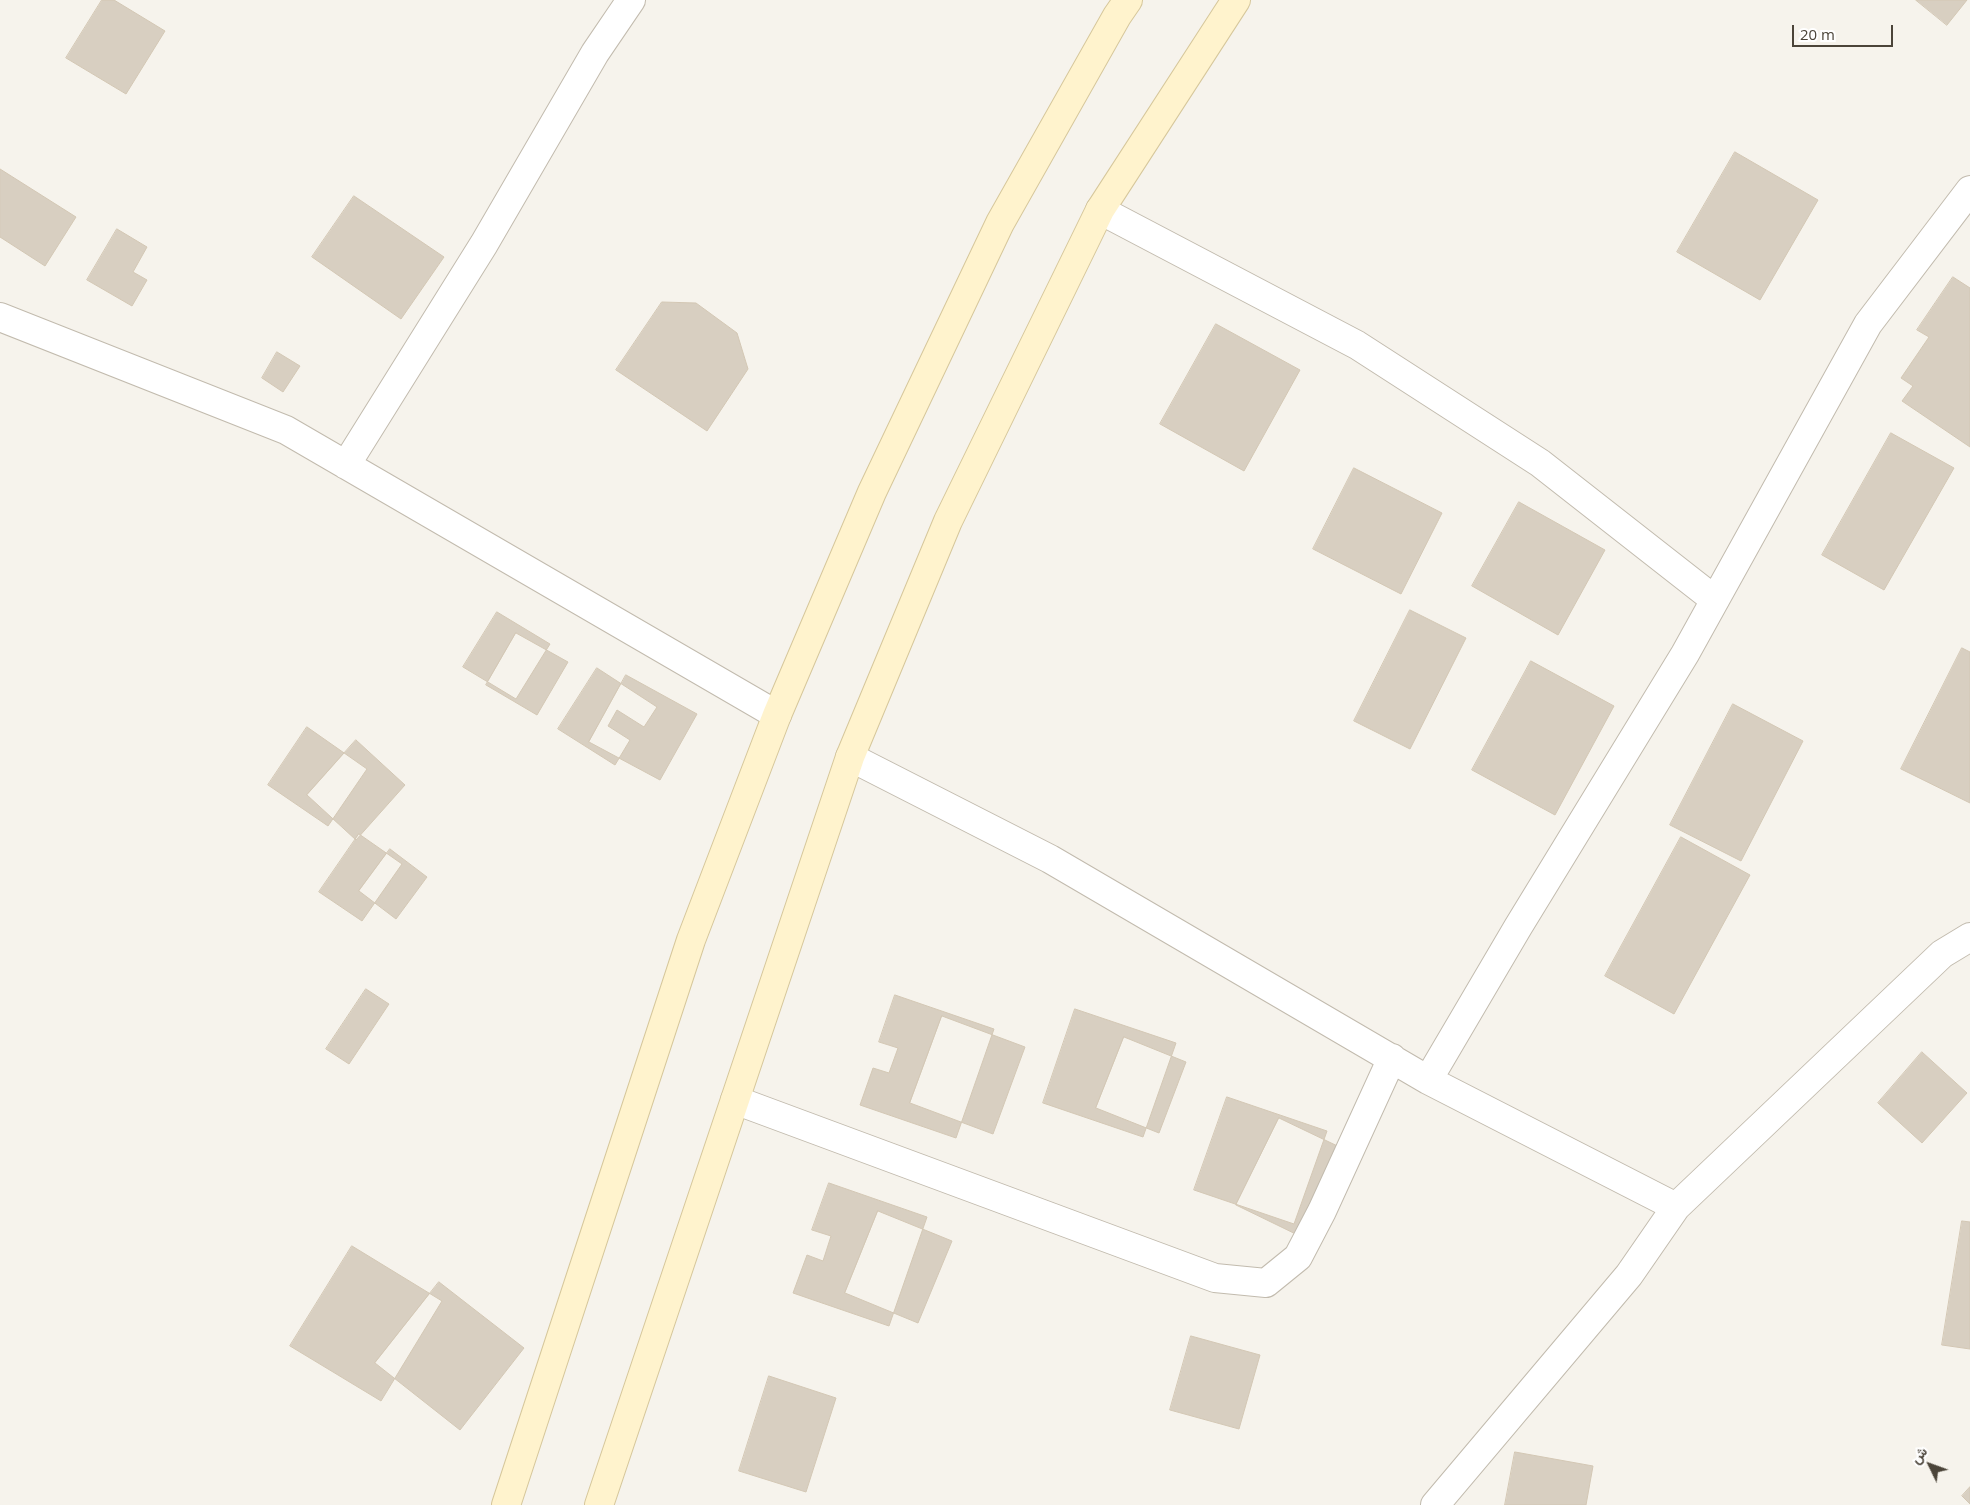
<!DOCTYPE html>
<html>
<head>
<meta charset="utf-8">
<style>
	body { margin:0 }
	#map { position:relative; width:1970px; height:1505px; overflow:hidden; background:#f6f3ec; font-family:"Open Sans",Vazirmatn,sans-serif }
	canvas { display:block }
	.north { position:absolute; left:1905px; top:1440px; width:50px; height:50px; -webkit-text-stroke:4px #fff; paint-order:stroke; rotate:312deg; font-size:14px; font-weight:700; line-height:20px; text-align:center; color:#4b4439 }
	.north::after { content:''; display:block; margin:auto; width:18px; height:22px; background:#4b4439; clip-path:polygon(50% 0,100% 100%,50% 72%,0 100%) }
	.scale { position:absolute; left:1792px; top:25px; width:101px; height:22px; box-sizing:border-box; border:2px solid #4b4439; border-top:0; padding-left:6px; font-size:15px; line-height:18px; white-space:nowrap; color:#4b4439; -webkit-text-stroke:4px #fff; paint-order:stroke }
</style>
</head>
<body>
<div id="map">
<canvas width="1970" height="1505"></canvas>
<div class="north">ش</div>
<div class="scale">20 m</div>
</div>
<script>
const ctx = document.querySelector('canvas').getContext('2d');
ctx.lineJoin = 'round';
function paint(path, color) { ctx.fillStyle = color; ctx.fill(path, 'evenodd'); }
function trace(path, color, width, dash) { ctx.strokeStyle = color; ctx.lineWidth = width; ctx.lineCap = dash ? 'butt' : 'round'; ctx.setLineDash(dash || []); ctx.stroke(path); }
const building = new Path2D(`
	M102 0H114L165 31 126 94 66 58Z
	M1916 0H1967L1947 25Z
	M1735 152 1818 200 1760 300 1677 252Z
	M0 169 76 217 45 266 0 237Z
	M354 196 444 257 401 319 312 257Z
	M117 229 147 247 133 272 147 280 132 306 87 280Z
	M1953 277 1970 288V447L1902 401 1913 386 1901 378 1929 337 1917 330Z
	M662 302 696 303 737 333 748 369 707 431 616 370Z
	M1216 324 1300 370 1244 471 1160 424Z
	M277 352 300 366 283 392 262 378Z
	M1891 433 1954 468 1884 590 1822 555Z
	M1354 468 1442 513 1401 594 1313 549Z
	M1519 502 1605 550 1558 635 1472 586Z
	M1410 610 1466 638 1410 749 1354 721Z
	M497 612 550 644 516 699 463 667Z
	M516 633 568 662 537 715 486 685Z
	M1962 648 1970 652V803L1901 769Z
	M1531 661 1614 706 1555 815 1472 770Z
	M597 668 657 707 644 727 617 710 608 726 630 740 615 765 558 729Z
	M626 675 697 714 660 780 589 742Z
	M1733 704 1803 741 1741 861 1670 825Z
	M307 727 367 769 328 826 268 785Z
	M356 740 405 785 356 840 307 795Z
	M359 834 402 864 362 921 319 892Z
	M1681 837 1750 875 1674 1014 1605 976Z
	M390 849 427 877 396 919 359 891Z
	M366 989 389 1004 349 1064 326 1049Z
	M895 995 994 1029 956 1138 860 1105 873 1068 889 1073 898 1048 879 1042Z
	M1075 1009 1176 1043 1143 1137 1043 1103Z
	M942 1016 1025 1047 993 1134 910 1103Z
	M1124 1037 1186 1062 1159 1133 1096 1108Z
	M1922 1052 1967 1093 1922 1143 1878 1103Z
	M1227 1097 1327 1131 1294 1224 1194 1190Z
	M1279 1118 1350 1152 1308 1240 1236 1205Z
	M829 1183 927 1217 889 1326 793 1293 807 1255 823 1261 831 1236 812 1230Z
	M878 1211 952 1241 918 1323 845 1293Z
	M1962 1221 1970 1222V1349L1942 1345Z
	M352 1246 442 1301 381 1401 290 1346Z
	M439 1282 524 1348 460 1430 375 1363Z
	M1191 1336 1260 1355 1239 1429 1170 1410Z
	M769 1376 836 1398 806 1492 739 1471Z
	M1515 1452 1593 1466 1586 1505H1505Z
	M1970 1487V1504L1962 1496Z`);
const street = new Path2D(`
	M1100 210 1357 345 1540 463 1715 600
	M0 317 286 430 777 715
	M346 465 484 244 595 53 631 0
	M850 757 1050 859 1428 1080 1676 1207
	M1428 1080 1518 927 1685 654 1868 324 1970 190
	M735 1100 1215 1278 1266 1283 1298 1257 1322 1211 1392 1058
	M1435 1505 1629 1275 1676 1207 1942 954 1970 937`);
const secondary = new Path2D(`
	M506 1505 691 940 777 715 872 492 1000 223 1117 16 1128 0
	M599 1505 850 757 948 521 1100 210 1236 0`);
paint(building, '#d8cfc1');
trace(building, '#d3c7b4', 1);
trace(street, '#c2bbae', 30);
trace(secondary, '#d6c79b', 30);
trace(street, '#fff', 28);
trace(secondary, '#fff3cd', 28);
</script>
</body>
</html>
